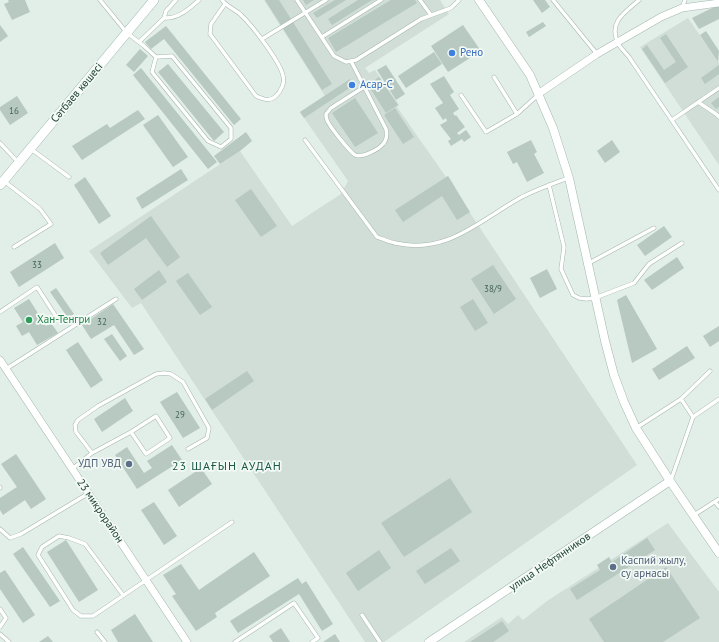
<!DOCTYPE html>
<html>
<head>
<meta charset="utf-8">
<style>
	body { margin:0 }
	canvas { display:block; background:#e2eee8 }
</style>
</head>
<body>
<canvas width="719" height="642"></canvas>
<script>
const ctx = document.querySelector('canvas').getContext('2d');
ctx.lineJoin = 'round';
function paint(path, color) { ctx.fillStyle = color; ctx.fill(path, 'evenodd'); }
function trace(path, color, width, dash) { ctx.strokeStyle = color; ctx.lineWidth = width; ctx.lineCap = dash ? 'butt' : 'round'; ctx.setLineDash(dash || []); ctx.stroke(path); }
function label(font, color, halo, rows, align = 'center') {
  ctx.font = font + ' "PT Sans",sans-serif'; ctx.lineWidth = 3.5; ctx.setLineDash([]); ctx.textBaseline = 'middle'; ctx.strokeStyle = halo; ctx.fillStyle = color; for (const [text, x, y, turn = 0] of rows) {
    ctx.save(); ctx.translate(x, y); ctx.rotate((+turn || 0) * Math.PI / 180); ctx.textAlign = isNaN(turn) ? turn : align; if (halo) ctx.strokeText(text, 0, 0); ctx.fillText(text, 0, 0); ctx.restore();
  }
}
const built = new Path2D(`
	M264 0H440L449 14 365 68 369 73 375 70 399 105 397 107 446 177 448 176 455 187 454 189 478 225 637 465 384 642H365L141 303 132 308 89 251 240 151 292 226 341 194 348 181 300 112 325 96Z
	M688 18 718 62H719V165L640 47Z
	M668 523 719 592V642H464L502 617 508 624 518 615 523 620 547 601Z`);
const building = new Path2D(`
	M8 0H25L30 12 12 20 4 4 9 2Z
	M265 0H279L332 84 322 90Z
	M303 0H314L306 5Z
	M335 0H346L317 18 313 13Z
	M358 0H372L332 25 328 19Z
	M391 0H415L417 3 336 52 328 38Z
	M533 0H545L550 7 542 13Z
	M714 7H719V19L699 29 692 18Z
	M543 22 546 26 529 37 526 32Z
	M0 25 8 36 0 42Z
	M463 25 481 51 448 72 431 46Z
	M166 26 241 119 234 125 164 39 151 49 145 42Z
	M706 31 719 51 718 62 700 35Z
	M666 34 688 67 665 83 642 49 647 45 664 70 676 62 660 38Z
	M140 49 148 56 134 72 126 65Z
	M434 52 442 64 406 88 398 76Z
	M168 64 224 132 214 141 158 72Z
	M386 65 405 94 396 100 377 70Z
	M719 65V74L705 84 701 78Z
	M141 68 217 162 208 169 133 75Z
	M444 76 454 92 450 95 459 109 453 113 455 116 456 115 465 127 457 133 459 135 466 130 471 137 464 142 462 139 451 146 448 141 451 139 440 125 447 121 446 118 443 120 435 108 443 103 430 84Z
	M379 77 398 105 386 113 368 85Z
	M350 79 354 85 304 118 300 112Z
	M17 96 28 113 10 125 0 110V107Z
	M719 97V107L716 109 711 103Z
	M355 98 378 133 355 147 332 113Z
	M395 108 414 137 403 144 384 115Z
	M138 110 145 119 82 160 72 146 107 124 110 128Z
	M158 115 188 157 173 167 143 125Z
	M246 132 252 141 240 151 220 164 214 156Z
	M531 140 537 152 534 154 544 173 527 182 517 162 513 164 507 152Z
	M612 140 620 152 605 163 597 151Z
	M181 169 188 180 142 209 136 198Z
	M448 176 470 212 457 220 442 196 403 222 395 210Z
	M85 177 111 216 99 224 74 185Z
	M251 189 277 226 261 237 235 200Z
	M151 216 180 257 167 267 146 238 108 265 100 253Z
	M664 226 672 237 645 256 637 245Z
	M55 243 64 258 19 287 10 272Z
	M677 257 684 268 652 290 644 280Z
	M493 265 516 299 494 314 471 279Z
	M547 269 557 289 540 298 530 278Z
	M159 270 167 282 142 300 134 289Z
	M188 273 212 307 200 315 176 281Z
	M56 288 74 314 68 318 50 292Z
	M626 295 657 349 632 363 617 300Z
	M29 299 46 326 51 323 58 333 37 345 29 332 22 336 16 326 23 322 14 308Z
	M473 299 488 323 475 331 460 307Z
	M113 304 144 349 134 355 114 325 91 339 82 325Z
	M719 326V341L710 347 703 336Z
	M112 334 127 356 120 361 104 339Z
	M78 342 103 380 91 388 66 350Z
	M687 346 695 358 659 380 652 369Z
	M247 371 254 381 212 410 205 399Z
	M177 392 200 428 183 438 160 402Z
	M125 398 133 411 102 432 94 419Z
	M172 445 182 460 137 489 115 455 127 447 144 473 152 468 147 461Z
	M16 454 46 499 31 509 25 500 3 515 0 510V498L17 487 1 464Z
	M201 468 212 484 179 507 168 490Z
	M450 478 472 512 404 557 381 523Z
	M154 502 177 536 164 545 141 510Z
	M647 538 655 550 577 600 570 589 600 570 597 565 609 557 612 562Z
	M66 540 98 590 79 602 47 552Z
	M23 547 60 601 50 607 13 554Z
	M451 548 460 561 425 584 416 571Z
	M379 550 391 568 358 591 346 573Z
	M254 552 270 576 215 613 217 617 196 631 172 596 176 594 163 575 181 564 199 590Z
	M666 567 700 618 663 642H604L589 619Z
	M5 570 35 615 23 623 0 589V573Z
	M298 578 302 584 306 581 333 624 322 631 299 594 238 633 230 621Z
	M135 614 153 642H118L111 630Z
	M502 621 509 631 493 642H470Z
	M281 628 290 642H273L269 636Z
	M335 634 340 642H323Z
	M48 636 53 642H39Z`);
const service = new Path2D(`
	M100 0 127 33 144 46 156 57 172 56 231 128V139L221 147 208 141 152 72 156 57
	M222 0C227 7 235 9 241 15 252 25 281 63 283 76 285 83 281 91 276 96 270 102 263 99 256 96L210 34 211 24 225 4
	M297 0 334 56 346 62 356 60 421 19 451 8 459 0
	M420 0 431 15
	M553 0 597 54
	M639 0C626 12 609 21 617 41 619 47 625 52 629 57L719 190
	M682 8 685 0
	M164 18C178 19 189 9 199 0
	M322 37 381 0
	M262 39 326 0
	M139 42 164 18 166 11 176 0
	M351 61 386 129C387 134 387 140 383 144 378 150 362 158 355 155 350 152 329 126 327 120 326 118 326 116 326 114L331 108 364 87
	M494 77 517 114
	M461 95 486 132 517 114 538 95
	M698 102 716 114 719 117
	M672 120 719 88
	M305 140 377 237C383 239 389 242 395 243 446 255 479 221 520 198 535 190 552 184 568 178
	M0 143 18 162
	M31 149 69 177
	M4 181 40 209 51 224 14 247
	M549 185 564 247 561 269 573 295 579 298 587 299 595 298 634 283 649 264 682 243
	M589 263 654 228
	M0 312 37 287 57 318
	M6 369 116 299
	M681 399 693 417
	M636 428 681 399 710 371
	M92 453 76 432 75 425 78 420 98 406 156 374 164 373 171 374 183 382 209 428 207 438 188 449
	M72 469 92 453 131 432 156 416 170 438 146 454 131 432
	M671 480 693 417 719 399
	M0 487V488
	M715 502 719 507
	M694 515 719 499
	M0 529 10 538 21 534 89 493
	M123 595 85 544 69 538 59 536 42 547 38 555 73 610 81 616H93L232 522
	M0 609 6 618 0 627
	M362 615 380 642
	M97 632 105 642
	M0 634 9 642
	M235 642 294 603 318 638 312 642`);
const minor = new Path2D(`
	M538 94 597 54 661 17 682 8 719 3
	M0 360 187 642`);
const tertiary = new Path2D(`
	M479 0 530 75 553 128 569 178 605 341 614 375 624 402 636 428 670 481 719 553
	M429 642 670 481`);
const secondary = new Path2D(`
	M0 185 154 0`);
const markers = [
	[452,53,4,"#3f7fe0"],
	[352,85,4,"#3f7fe0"],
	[29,320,4,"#2e9e5b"],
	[129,464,4,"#5c6f8a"],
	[613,567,4,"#5c6f8a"]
];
const numberNames = [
	["16",14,111],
	["33",37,265],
	["38/9",493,289],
	["32",102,322],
	["29",180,415]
];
const shopNames = [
	["Рено",460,53],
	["Асар-С",360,85]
];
const streetNames = [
	["Сәтбаев көшесі",77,93,-50],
	["23 микрорайон",100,511,56],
	["улица Нефтянников",550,562,-34]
];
const leisureNames = [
	["Хан-Тенгри",37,320]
];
const serviceNames = [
	["УДП УВД",121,464],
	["Каспий жылу,",621,561,"left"],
	["су арнасы",621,574,"left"]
];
const neighbourhoodNames = [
	["23 ШАҒЫН АУДАН",227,467]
];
paint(built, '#d0ded7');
paint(building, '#b7c9c1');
trace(service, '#a4b7af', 4.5);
trace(minor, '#a4b7af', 8);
trace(tertiary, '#a4b7af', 9);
trace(secondary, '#9fbbb0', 10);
trace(service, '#fff', 3.5);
trace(minor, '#fff', 7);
trace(tertiary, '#fff', 8);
trace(secondary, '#fff', 9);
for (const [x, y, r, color] of markers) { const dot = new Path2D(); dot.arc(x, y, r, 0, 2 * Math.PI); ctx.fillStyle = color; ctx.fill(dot); trace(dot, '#f3faf6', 1.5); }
label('9px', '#456459', null, numberNames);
label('11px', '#366cbe', '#f3faf6', shopNames, 'left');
label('11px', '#1f4236', '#f3faf6', streetNames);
label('11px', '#27864d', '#f3faf6', leisureNames, 'left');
label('11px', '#4e5e75', '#f3faf6', serviceNames, 'right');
ctx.letterSpacing = '1px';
label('12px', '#195644', '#f3faf6', neighbourhoodNames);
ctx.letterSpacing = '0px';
</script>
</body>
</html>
